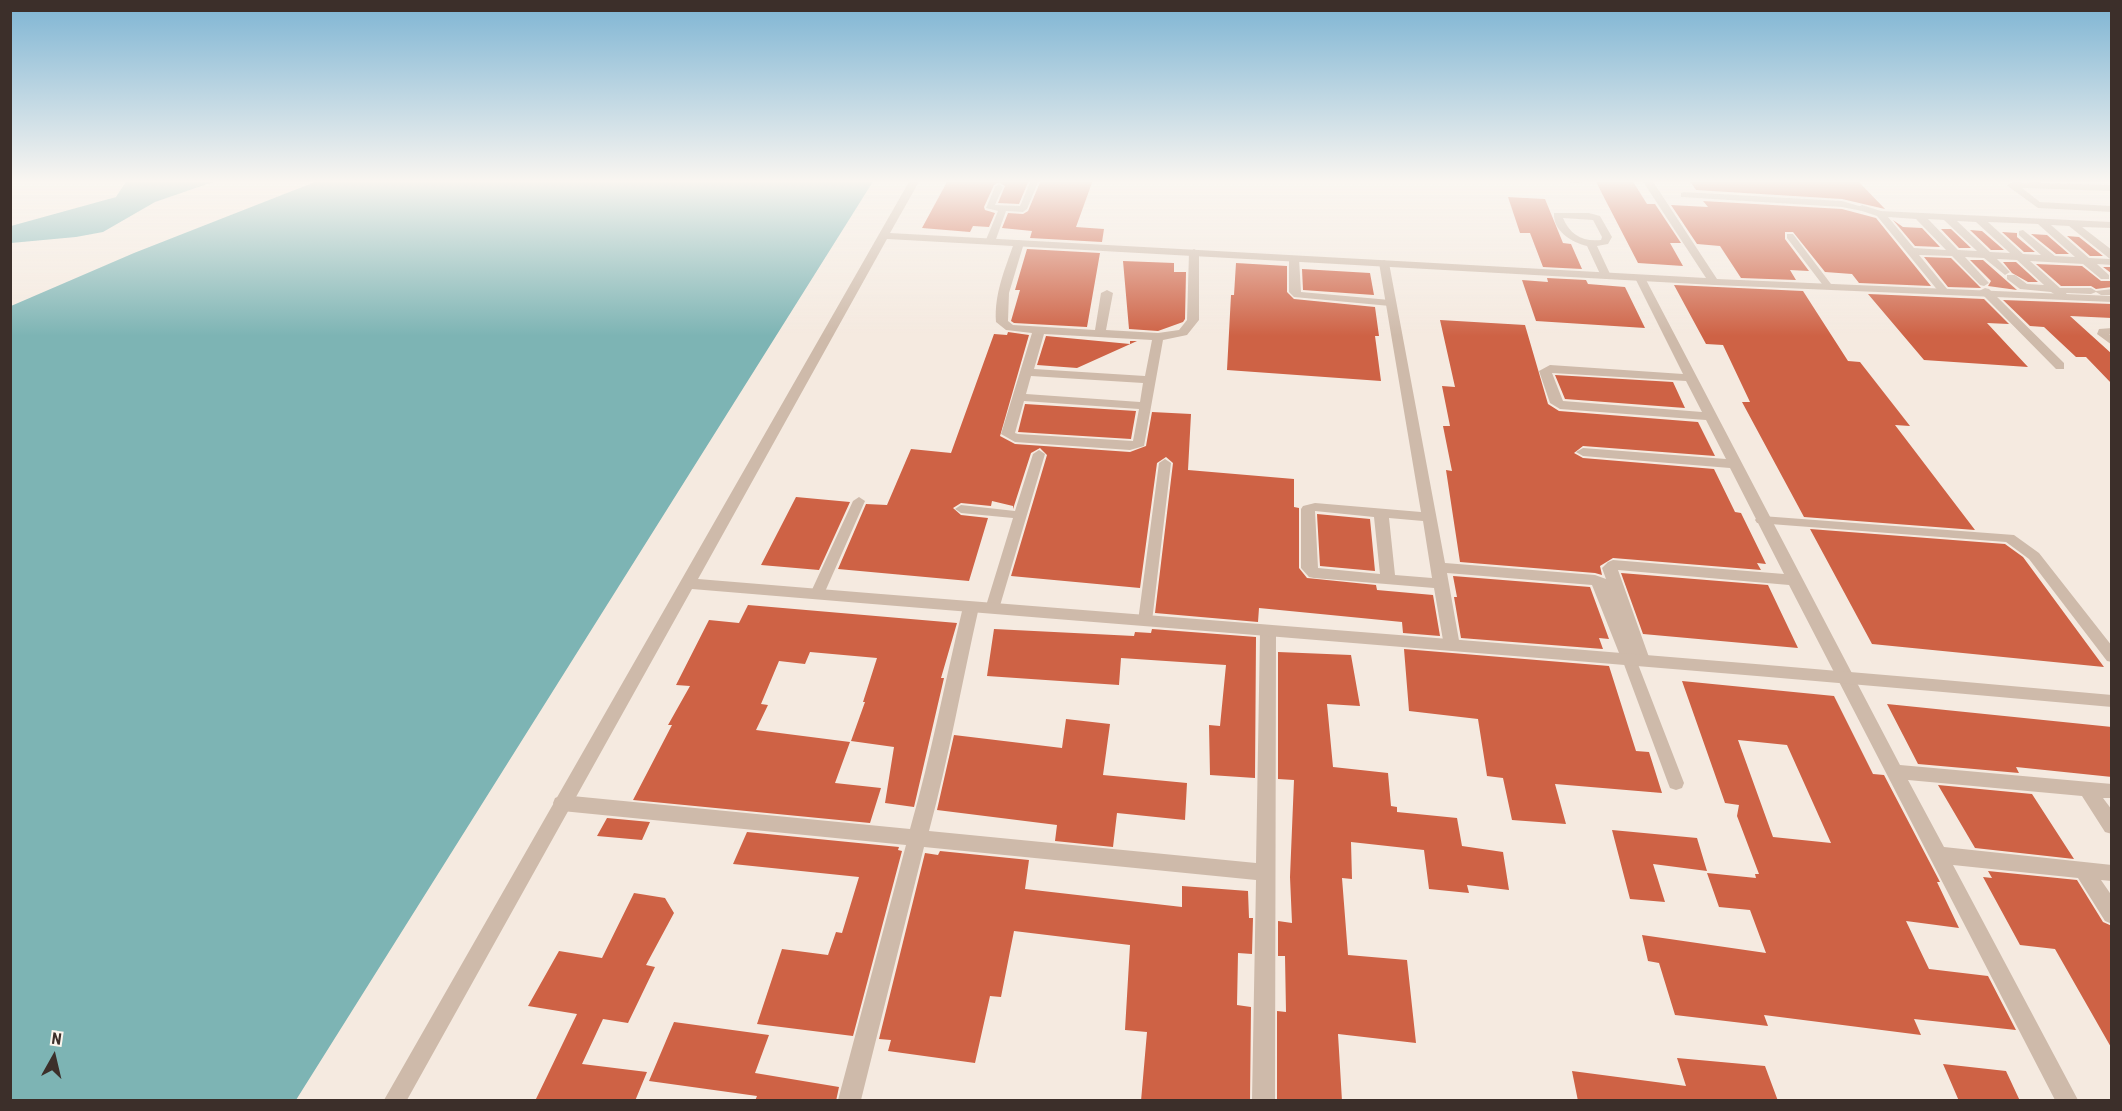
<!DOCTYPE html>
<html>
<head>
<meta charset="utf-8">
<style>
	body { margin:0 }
	#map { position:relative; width:2122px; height:1111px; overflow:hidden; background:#f5eae0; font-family:"Roboto Condensed",sans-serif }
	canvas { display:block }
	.frame { position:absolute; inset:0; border:12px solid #3c2f2a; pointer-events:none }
	.north { position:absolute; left:24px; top:1027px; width:60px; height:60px; -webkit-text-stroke:4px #fcf5ed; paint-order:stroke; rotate:8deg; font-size:16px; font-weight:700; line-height:24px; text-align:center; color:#3c2f2a }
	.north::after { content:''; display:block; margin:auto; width:21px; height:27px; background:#3c2f2a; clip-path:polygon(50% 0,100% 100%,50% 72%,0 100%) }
</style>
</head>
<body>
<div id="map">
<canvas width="2122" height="1111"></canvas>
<div class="frame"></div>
<div class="north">N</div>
</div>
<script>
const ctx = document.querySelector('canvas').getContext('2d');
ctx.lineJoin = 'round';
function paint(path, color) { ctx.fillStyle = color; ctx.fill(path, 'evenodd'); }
const water = new Path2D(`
	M127 180H219L155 202 103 232 76 237 11 243V226L116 197Z
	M320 180H874L296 1100H11V306L134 253Z`);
const building = new Path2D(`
	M948 180H1029L1019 204 998 203 1005 186 999 182 994 185 984 207 985 210 995 213 989 227 973 226 970 232 922 228Z
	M1041 180H1093L1076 227 1104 229 1102 242 1030 238 1032 231 1002 228 1008 213 1023 214 1028 211Z
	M1595 180H1632L1647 204H1655L1681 243H1670L1683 266 1638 263Z
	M1689 180H1857L1885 209 1842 199 1696 190Z
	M1508 197 1545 199 1563 243 1571 244 1582 269 1543 267 1530 233H1520Z
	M1703 201 1842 209 1876 218 1931 286 1859 283 1852 274 1825 272 1793 232H1785V239L1809 271 1790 270 1796 280 1741 278 1720 246 1697 244 1671 205 1708 207Z
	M1893 220 1903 227 1922 228 1940 247 1915 246Z
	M1941 229H1951L1971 248H1959Z
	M1970 230 1982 231 2004 250H1991Z
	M2002 232 2017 233V237L2035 252H2024Z
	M2031 234 2047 235 2069 254H2056Z
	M2067 236 2079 237 2103 256H2090Z
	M1027 249 1100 253 1087 327 1014 323 1011 321 1020 290H1015Z
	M1924 257 1951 258 1981 288 1948 287Z
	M1970 260H1983L2017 290 1988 286 1991 281Z
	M1123 261 1174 263V272H1186L1185 319 1183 322 1158 331 1129 329Z
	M2003 262H2016L2038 282H2028L2012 273Z
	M1236 263 1287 266V292L1294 299 1375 307 1379 336H1375L1381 381 1227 370 1231 295H1234Z
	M2036 264 2082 266 2101 281H2111V273L2103 267H2112V287L2096 289 2091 286H2061Z
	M1302 269 1370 273 1374 295 1303 290Z
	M1547 278 1586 280 1588 284 1625 287 1645 328 1536 321 1522 280 1548 282Z
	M1674 285 1803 291 1848 361 1860 362 1910 426 1895 425 1975 530 1804 517 1742 402H1750L1723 345 1706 344Z
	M1868 294 1984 299 2009 324 1987 323 2028 367 1924 360Z
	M2003 300 2112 304V318L2070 316 2112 354V384L2086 357H2076L2044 327 2030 326Z
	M1440 320 1525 325 1548 404 1559 411 1698 422 1715 456 1583 446 1574 453 1583 458 1714 469 1735 512 1741 513 1766 564 1757 563 1761 570 1613 558 1600 566 1602 575 1595 573 1460 562 1446 470 1452 471 1443 426H1450L1442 386 1455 387Z
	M1008 332 1029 335 1000 436 1015 444 1130 452 1146 446 1152 412 1191 414 1188 470 1294 479V507L1299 508V568L1307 578 1376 585 1377 590 1433 595 1440 636 1403 633 1402 622 1259 608 1258 622 1155 613 1173 463 1166 457 1157 463 1140 588 1011 576 1047 455 1040 448 1031 453 1013 509V506L992 501 991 506 961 503 953 508 961 515 988 518 969 581 838 569 866 504 887 505 911 449 951 453 994 334 1007 335Z
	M1046 336 1130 344V341H1137L1077 368 1037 365Z
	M1555 375 1673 382 1685 408 1565 399Z
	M1025 404 1136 411 1131 439 1018 432Z
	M796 497 850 502 819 570 761 565Z
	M1317 514 1370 519 1375 571 1320 566Z
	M1810 529 2005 544 2023 557 2104 667 1872 644Z
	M1621 573 1768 585 1798 648 1643 634Z
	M1453 576 1590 587 1609 639 1599 638 1603 649 1461 638 1454 597H1457Z
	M748 605 957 623 941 678H944L914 807 885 803 894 747 851 741 865 702H863L877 658 810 652 805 664 779 661 761 704 768 705 756 730 850 742 835 783 881 788 870 823 633 800 672 725H668L690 686 676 685 709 620 739 623Z
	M994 629 1134 636 1135 632 1151 633 1152 629 1256 637 1255 778 1210 775 1209 725 1220 726 1226 665 1121 658 1119 685 987 676Z
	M1404 649 1609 666 1636 751 1649 752 1662 793 1555 784 1566 824 1512 820 1503 778 1487 776 1478 719 1409 711Z
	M1278 652 1351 655 1360 706 1327 704 1333 767 1388 773 1391 806 1397 807V812L1457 818 1462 846 1503 852 1509 890 1467 885 1469 893 1429 889 1424 850 1351 842 1352 879 1342 878 1348 955 1407 960 1416 1043 1338 1034 1342 1101H1277V1011L1286 1012 1285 956H1278V921L1292 923 1290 877 1294 780 1278 779Z
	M1682 681 1834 696 1873 774 1884 775 1940 882H1937L1959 928 1906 921 1929 969 1988 976 2016 1030 1914 1019 1921 1035 1764 1015 1768 1026 1675 1015 1659 963 1648 961 1642 935 1766 953 1750 910 1719 907 1707 873 1756 878 1755 874H1759L1737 816 1739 805 1725 803ZM1738 740 1787 745 1831 843 1773 837Z
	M1887 704 2112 727V777L2016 767 2019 773 1918 764Z
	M1066 719 1110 724 1103 775 1187 783 1185 820 1117 813 1113 847 1055 841 1057 825 937 810 954 735 1062 748Z
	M1938 785 2032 794 2074 859 1975 848Z
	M607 818 650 822 642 840 597 836Z
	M1612 830 1697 838 1707 871 1653 864 1665 902 1630 899Z
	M747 832 899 847 898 850 902 851 853 1036 757 1024 782 949 828 955 836 932 842 933 859 877 733 864Z
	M940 851 1029 860 1025 889 1182 907V886L1248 891 1249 918H1253L1252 954 1238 953 1237 1005 1251 1007 1250 1101H1141L1147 1032 1125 1030 1130 945 1014 931 1001 997 990 996 975 1063 888 1051 891 1040 879 1039 925 853 938 855Z
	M1988 871 2077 880 2103 922 2112 926V1049L2055 949 2020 945 1983 877 1992 878Z
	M634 893 665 898 674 913 646 965 655 967 628 1023 603 1019 582 1064 647 1072 635 1101H535L577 1014 528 1006 559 951 602 958Z
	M674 1022 769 1035 755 1073 839 1087 836 1101H755L757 1096 649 1081Z
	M1677 1058 1765 1066 1778 1101H1578L1572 1071 1686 1086Z
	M1943 1064 2006 1071 2020 1101H1959Z`);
const service = new Path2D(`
	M1031 180H1039L1027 209 1023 212 1006 211 995 242 987 244 985 242 998 211 986 208 995 187 999 184 1003 187 995 205 1020 206Z
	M1684 192 1842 201 1866 208 1862 211 1842 207 1681 197V193Z
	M1554 213H1589L1600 216 1612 237 1608 244 1597 246 1611 276 1609 278 1601 276 1587 246C1571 242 1553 231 1554 213ZM1563 218 1593 220 1602 237 1601 240C1583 242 1570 235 1563 218Z
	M1787 234H1793L1831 284V288H1825L1787 238Z
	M1294 256 1299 259 1301 292 1390 300 1395 303 1390 306 1294 297 1289 292V259Z
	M2112 328V334H2109L2112 336V345L2097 334 2099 329Z
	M1039 450 1045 454 999 609 997 612H987L985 609 1013 518 961 513 955 509 961 505 1015 511 1033 454Z
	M1165 459 1171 463 1152 621 1145 626 1138 621 1159 463Z
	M859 497 865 501 824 594 822 597H812L810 594 853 501Z
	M1762 516 2014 535 2039 553 2112 646V662L2107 661 2029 559 2006 542 1757 523 1755 520 1757 517Z
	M1629 654 1634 655 1636 659 1684 783 1682 788 1676 790 1670 788 1668 783 1622 659 1624 655Z`);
const minor = new Path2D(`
	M1566 180H1586C1582 184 1570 184 1566 180Z
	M2012 182 2112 185V191L2022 188 2040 202 2112 206V212L2038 208 2009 187 2007 185Z
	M1862 205 1881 211 2112 222V228L2082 227 2112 250V265L2097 264 2109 275V279H2101L2083 264 2030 261 2060 288H2091L2096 291 2112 289V295H2101L2096 292 2091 294 2066 293 2068 296 2062 299 2051 292 2020 289 2007 279V275H2015L2027 284 2044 285 2017 260 1997 259 2010 272 2005 275 1984 258 1965 257 1989 283 1984 286 1980 285 1952 256 1919 255 1948 290 1947 292H1939L1877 216 1859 210 1857 208ZM1888 217 1916 219 1946 250 1914 248ZM1928 219 1944 220 1977 251 1958 250ZM1957 221 1976 222 2010 253 1990 252ZM1988 222 2038 224 2075 257 2055 256 2023 230 2019 231V235L2041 255 2023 254ZM2051 225 2069 226 2110 259 2089 258Z
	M1019 240 1024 243 1009 293 1008 321 1013 325 1095 330 1101 293 1107 290 1113 293 1106 330 1158 333 1179 330 1187 320 1189 252 1194 249 1199 252V320L1187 335 1163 340 1144 446 1130 450 1015 442 1001 434 1032 333 1006 330 996 322C994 294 1005 269 1014 243ZM1044 334 1152 340 1145 376 1034 369ZM1031 376 1143 383 1140 402 1026 394ZM1024 401 1139 409 1133 441 1018 434 1015 433Z
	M1384 260 1389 263 1445 563 1595 575 1606 579 1602 568 1608 562 1613 560 1784 574 1730 468 1583 456 1576 452 1583 448 1726 459 1706 420 1560 409 1550 403 1539 371 1550 365 1683 374 1635 278 1636 276H1644L1900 765 2112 784V798H2103L2112 810V834L2105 832 2082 796 1908 780 1944 847 2112 865V881L2101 880 2112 896V924L2105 921 2078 878 1953 865 2078 1100H2055L1789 585 1618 570 1650 660 1648 664 1642 666 1635 663 1629 665 1623 663 1592 585 1447 573 1460 646 1458 650H1446L1444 646 1434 588 1314 578 1309 577 1301 568V509L1303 506 1315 503 1421 512 1379 263ZM1552 373 1686 381 1702 412 1563 401ZM1315 511 1374 517 1380 574 1318 568ZM1389 518 1423 521 1432 578 1395 575Z
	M1985 288 1989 289 2064 363V369H2056L1981 293 1979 291Z
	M971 602 977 603 979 607C962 682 949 757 929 831L1256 863 1260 632 1262 628H1274L1276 632 1275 1100H1252L1256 880 924 847 861 1100H838L906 845 562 811 555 808 553 803 555 798 562 795 910 829C931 756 945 681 963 607L965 603Z`);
const tertiary = new Path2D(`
	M910 180H920L890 233 1706 278 1642 180H1652L1717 279 2112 296V302L1714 285 887 239 698 579C1169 618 1641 652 2112 695V707C1639 664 1165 629 692 589L407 1100H384Z`);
paint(water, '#7db4b4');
paint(building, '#ce6245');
paint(service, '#cebaaa');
paint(minor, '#cebaaa');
paint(tertiary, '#cebaaa');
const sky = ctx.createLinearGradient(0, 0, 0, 336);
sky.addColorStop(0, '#7db4d3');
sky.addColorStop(0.54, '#faf6f1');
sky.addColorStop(1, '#faf6f100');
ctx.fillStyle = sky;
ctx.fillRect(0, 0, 2122, 336);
</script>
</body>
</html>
